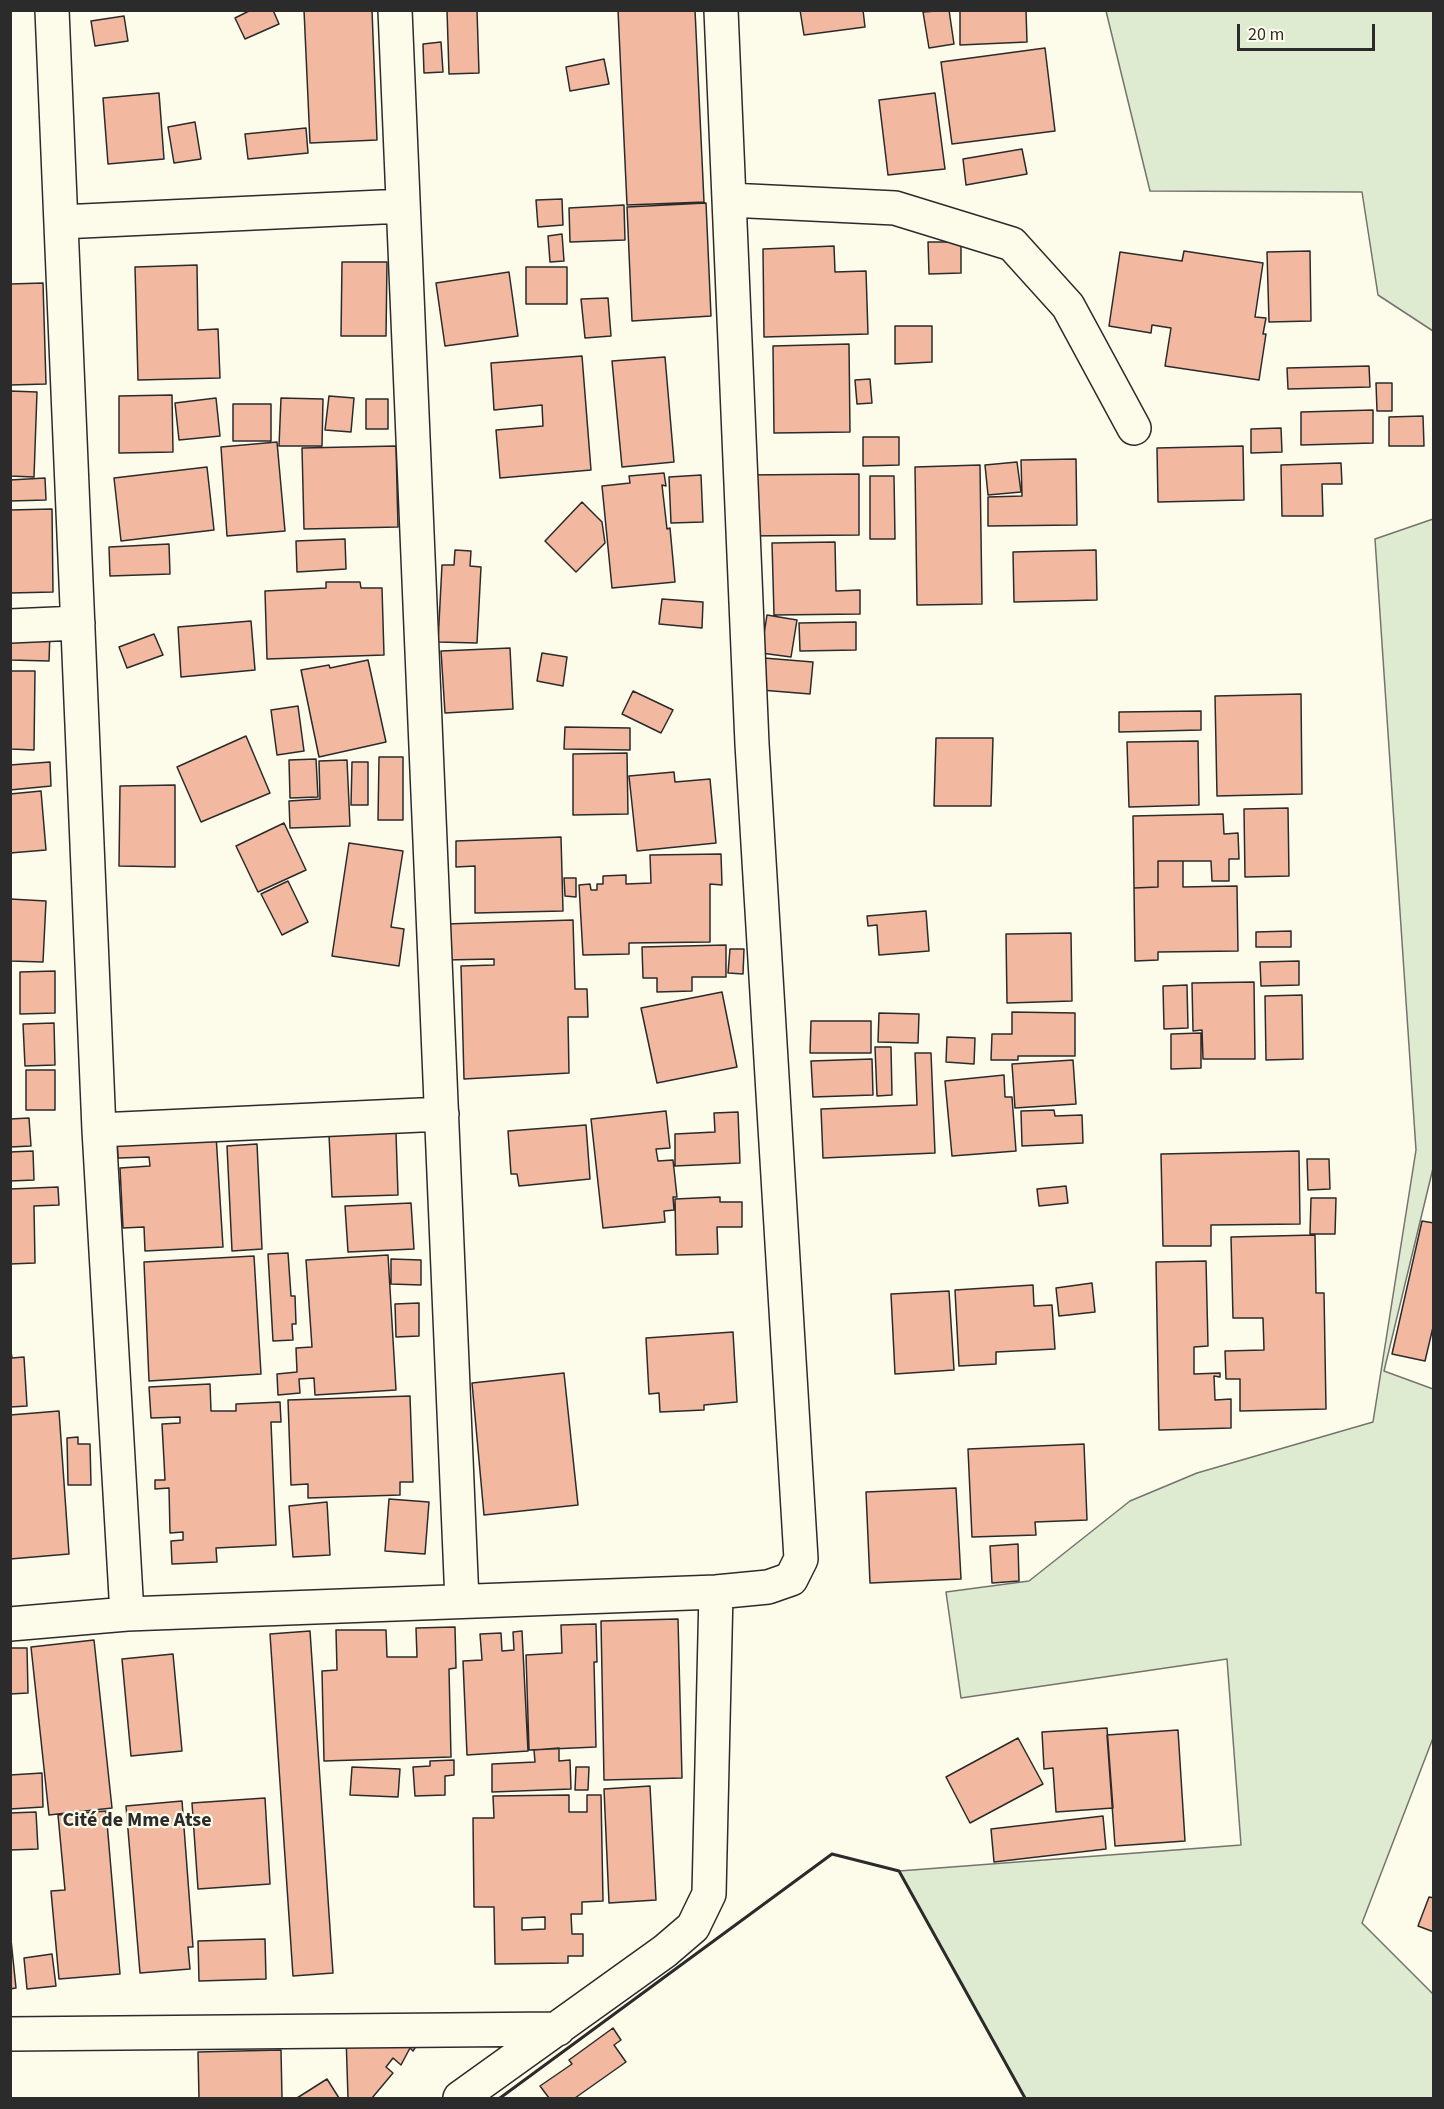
<!DOCTYPE html>
<html>
<head>
<meta charset="utf-8">
<style>
	body { margin:0 }
	#map { position:relative; width:1444px; height:2109px; overflow:hidden; background:#fdfbea; font-family:"Source Sans 3",sans-serif }
	canvas { display:block }
	.frame { position:absolute; inset:0; border:12px solid #2b2b2b; pointer-events:none }
	.scale { position:absolute; left:1237px; top:24px; width:138px; height:27px; box-sizing:border-box; border:3px solid #2b2b2b; border-top:0; padding-left:8px; font-size:18px; line-height:21px; white-space:nowrap; color:#2b2b2b; -webkit-text-stroke:4px #fdfbea; paint-order:stroke }
</style>
</head>
<body>
<div id="map">
<canvas width="1444" height="2109"></canvas>
<div class="frame"></div>
<div class="scale">20 m</div>
</div>
<script>
const ctx = document.querySelector('canvas').getContext('2d');
ctx.lineJoin = 'round';
function paint(path, color) { ctx.fillStyle = color; ctx.fill(path, 'evenodd'); }
function trace(path, color, width, dash) { ctx.strokeStyle = color; ctx.lineWidth = width; ctx.lineCap = dash ? 'butt' : 'round'; ctx.setLineDash(dash || []); ctx.stroke(path); }
function label(font, color, halo, rows, align = 'center') {
  ctx.font = font + ' "Source Sans 3",sans-serif'; ctx.lineWidth = 4.5; ctx.setLineDash([]); ctx.textBaseline = 'middle'; ctx.strokeStyle = halo; ctx.fillStyle = color; for (const [text, x, y, turn = 0] of rows) {
    ctx.save(); ctx.translate(x, y); ctx.rotate((+turn || 0) * Math.PI / 180); ctx.textAlign = isNaN(turn) ? turn : align; if (halo) ctx.strokeText(text, 0, 0); ctx.fillText(text, 0, 0); ctx.restore();
  }
}
const green = new Path2D(`
	M1106 11H1433V331L1378 295 1362 192 1150 191Z
	M1433 519 1434 1164 1384 1371 1433 1389V1738L1362 1923 1433 1994V2098H1025L899 1871 1241 1845 1227 1659 961 1698 946 1592 1029 1581 1130 1501 1197 1473 1373 1422 1416 1150 1375 539Z`);
const building = new Path2D(`
	M251 10H273L279 24 245 39 235 18Z
	M304 10H372L377 140 310 143Z
	M447 10H477L479 73 449 74Z
	M618 10H695L704 202 627 205Z
	M800 10H863L865 27 804 35Z
	M949 10 954 44 929 48 923 12Z
	M960 10H1026L1027 42 960 45Z
	M124 16 128 41 95 46 91 21Z
	M441 42 443 72 424 73 423 44Z
	M1045 48 1055 131 952 144 941 62Z
	M604 59 609 84 570 91 566 67Z
	M159 93 164 159 108 164 103 98Z
	M935 93 945 169 888 175 879 100Z
	M195 122 201 159 174 163 168 127Z
	M306 128 308 153 248 159 245 134Z
	M1022 149 1027 174 966 185 963 159Z
	M562 199 563 225 538 227 536 200Z
	M706 203 711 316 632 321 627 207Z
	M624 205 625 240 570 242 569 208Z
	M562 234 564 261 550 262 548 236Z
	M928 242H961V273L929 274Z
	M834 246 835 272 866 271 868 334 764 337 763 249Z
	M1184 251 1263 263 1255 317 1266 318 1263 334H1266L1259 380 1165 366 1171 328 1152 325 1151 333 1109 326 1120 252 1182 261Z
	M1310 251 1311 321 1269 322 1267 252Z
	M342 262H387L386 336H341Z
	M197 265 198 330 218 329 220 378 138 380 135 267Z
	M526 267H567V304H526Z
	M509 272 518 336 445 346 436 283Z
	M43 283 46 384 10 385V284Z
	M608 298 611 336 585 338 581 299Z
	M895 326H932V362L895 364Z
	M849 344 850 432 774 433 773 346Z
	M582 356 591 470 500 478 496 430 543 426 542 405 494 410 491 363Z
	M665 357 674 462 622 467 612 361Z
	M1369 366 1370 387 1288 389 1287 368Z
	M870 379 872 403 857 404 855 380Z
	M1376 383H1392V411H1377Z
	M10 391 37 392 34 477 10 476Z
	M172 395 173 452 119 453V396Z
	M329 396 354 398 351 432 325 430Z
	M216 398 220 436 179 440 175 403Z
	M281 398 323 399 322 446H279Z
	M366 399H388V429H366Z
	M233 404H271V441H233Z
	M1373 410V443L1301 445V412Z
	M1423 416 1424 446H1389V417Z
	M1281 428 1282 452 1251 453V429Z
	M863 437H899V465L863 466Z
	M277 442 285 531 227 536 221 447Z
	M396 446 398 527 304 529 302 448Z
	M1243 446 1244 500 1158 502 1157 448Z
	M1076 459 1077 525 988 526V497L1022 496 1021 460Z
	M1017 462 1021 492 988 495 985 465Z
	M1341 463 1342 484H1322L1323 516H1282L1281 465Z
	M980 465 982 604 917 605 915 467Z
	M207 467 214 530 121 541 114 478Z
	M664 473 666 486 662 485 667 529 670 528 675 582 612 588 602 486 630 483 629 476Z
	M859 474V535L744 536V475Z
	M701 475 703 522 671 523 669 477Z
	M870 476H894L895 539H870Z
	M45 478 46 500 10 501V480Z
	M582 502 602 522 605 543 576 572 545 541Z
	M52 509 53 592 10 593V510Z
	M345 539 346 569 297 572 296 541Z
	M835 542 836 591 860 590V614L774 615 772 543Z
	M169 544 170 574 110 576 109 547Z
	M455 550 471 551 470 566 481 567 477 643 438 642 442 565H454Z
	M1096 550 1097 600 1014 602 1013 552Z
	M326 582H360L361 588H382L384 655 267 659 265 591 326 588Z
	M662 599 703 602 702 628 659 624Z
	M767 615 797 620 791 657 761 653Z
	M251 621 255 670 181 677 178 627Z
	M856 622V650L800 651 799 623Z
	M10 632H50L49 661 10 660Z
	M154 634 163 655 127 668 119 647Z
	M510 648 513 709 445 713 441 651Z
	M542 653 567 657 563 686 537 681Z
	M764 658 813 662 810 694 761 690Z
	M368 660 386 742 319 757 301 670 329 665 330 668Z
	M10 671H35L34 750 10 749Z
	M633 691 673 710 661 733 622 714Z
	M1301 694 1302 794 1217 796 1215 696Z
	M298 706 304 751 277 755 271 710Z
	M1201 711V730L1119 732V712Z
	M565 727 630 728V750L564 749Z
	M246 736 270 793 201 822 177 767Z
	M936 738H993L991 806H934Z
	M1198 741 1199 805 1129 807 1127 742Z
	M627 753 628 814 573 815V754Z
	M379 757H403V820H378Z
	M316 759 318 797 290 798 289 760Z
	M347 760 350 826 290 828 289 801 320 799 319 761Z
	M50 762 51 786 10 790V765Z
	M352 762H368V805H351Z
	M674 772 675 782 710 779 716 843 637 851 629 776Z
	M175 785V867L119 866 120 786Z
	M41 791 46 850 10 853V794Z
	M1288 808 1289 876 1245 877 1244 809Z
	M1223 814 1224 834 1238 833 1239 859H1229V881H1212L1211 861H1158V887L1134 888 1133 816Z
	M284 823 306 870 258 892 236 846Z
	M561 837 563 911 475 913V866L456 867V841Z
	M349 843 403 851 391 927 404 929 399 966 332 956Z
	M721 854 722 885 710 884V942L629 943V954L583 955 579 885 590 884 591 890H597V884H603V876L626 875V884L651 883 650 855Z
	M1158 861H1183V887L1237 886 1238 951 1158 952V960L1135 961 1134 888 1158 887Z
	M564 878H576V897L565 896Z
	M288 881 308 922 282 935 261 894Z
	M10 899 46 901 43 962 10 961Z
	M926 911 929 951 879 955 877 925 868 926 867 916Z
	M573 920 575 989H587L588 1017H568L569 1073 464 1079 461 966 494 965V959L446 960 445 924Z
	M1291 931V947H1256V932Z
	M1071 933 1072 1001 1007 1003 1006 934Z
	M726 945V977H692V991L657 992V978H643L642 947Z
	M730 949H744L743 974 728 973Z
	M1299 961V985L1261 986 1260 962Z
	M55 971V1013L20 1014V972Z
	M1254 982 1255 1059H1203L1202 1030 1193 1031 1192 983Z
	M1187 985 1188 1028 1164 1029 1163 986Z
	M722 992 737 1067 657 1083 641 1008Z
	M1302 995 1303 1059 1266 1060 1265 996Z
	M1012 1012 1075 1013V1056H1018V1060H991L992 1034H1012Z
	M879 1013 919 1014 918 1043 878 1042Z
	M811 1021H871V1053H810Z
	M54 1023 55 1065 25 1066 23 1024Z
	M1201 1033V1068L1171 1069V1034Z
	M947 1037 975 1038 974 1064 946 1062Z
	M875 1047H891L892 1095 877 1096Z
	M915 1053H931L935 1153 823 1158 821 1109 917 1105Z
	M872 1059 873 1095 813 1097 811 1061Z
	M1073 1060 1076 1104 1015 1108 1012 1064Z
	M26 1070H55V1110H26Z
	M1004 1075 1005 1097H1012L1016 1151 952 1156 945 1081Z
	M1054 1110 1055 1116 1082 1115 1083 1143 1022 1146 1021 1111Z
	M666 1111 670 1148 656 1149 658 1161 673 1160 677 1197H673L674 1210 664 1211 665 1222 603 1228 591 1119Z
	M738 1112 740 1163 675 1166V1134L715 1132 714 1113Z
	M29 1118 31 1146 10 1147V1119Z
	M586 1125 590 1179 519 1186 517 1174H511L508 1131Z
	M396 1133 398 1195 332 1197 329 1135Z
	M216 1135 223 1247 145 1251 144 1227 123 1228 120 1168 150 1166 149 1157 118 1158 117 1140Z
	M257 1144 262 1249 232 1251 227 1146Z
	M33 1151 34 1180 10 1181V1152Z
	M1299 1151 1300 1224 1211 1225V1246H1163L1161 1154Z
	M1307 1159H1329L1330 1189 1308 1190Z
	M1066 1186 1068 1203 1039 1206 1037 1189Z
	M58 1187 59 1205 34 1206 35 1263 10 1264V1189Z
	M720 1197V1202H742V1227H717L718 1254 676 1255 675 1199Z
	M1311 1198H1336L1335 1234H1310Z
	M411 1203 414 1249 348 1252 345 1206Z
	M1422 1221 1434 1223V1323L1425 1361 1392 1354Z
	M1315 1235 1316 1293H1324L1326 1409 1240 1411V1379H1226L1225 1351 1264 1350 1263 1318H1233L1231 1237Z
	M288 1253 291 1296H295L296 1324H292L293 1340 273 1341 268 1254Z
	M388 1255 396 1390 315 1395 314 1378 299 1379 300 1393 278 1395 277 1374 297 1372 296 1348 312 1347 306 1260Z
	M254 1256 261 1374 149 1381 144 1262Z
	M391 1259 421 1260V1285L391 1284Z
	M1206 1261 1208 1346 1194 1347V1374L1220 1373V1377L1214 1376 1215 1400 1231 1399V1428L1159 1430 1156 1262Z
	M1092 1283 1095 1312 1059 1316 1056 1288Z
	M1033 1285 1034 1306 1052 1305 1055 1349 996 1352V1364L959 1366 955 1290Z
	M949 1291 954 1370 895 1374 891 1294Z
	M419 1303V1336L396 1337 395 1304Z
	M733 1332 737 1402 704 1405V1410L660 1412 659 1393 649 1394 646 1338Z
	M10 1345 12 1358 24 1357 27 1406 10 1407Z
	M564 1373 578 1505 484 1515 472 1383Z
	M210 1384 211 1411H236V1404L280 1402 281 1422H271L276 1545 216 1548 217 1562 172 1564 171 1541 183 1540V1532L170 1533 169 1488 155 1489V1480H165L162 1424 180 1423V1417L151 1418 149 1387Z
	M410 1396 413 1482H400V1495L308 1498V1484L291 1485 288 1400Z
	M59 1411 69 1554 10 1559V1415Z
	M78 1437V1444H90L91 1485H68L67 1438Z
	M1084 1444 1087 1520 1035 1522 1036 1535 972 1537 968 1449Z
	M956 1488 961 1579 870 1583 866 1492Z
	M389 1499 429 1502 425 1554 385 1551Z
	M327 1502 330 1555 293 1557 289 1506Z
	M1018 1544 1019 1581 992 1583 990 1546Z
	M678 1619 682 1778 604 1780 601 1621Z
	M596 1624 597 1662H594L596 1747 529 1750 526 1655 562 1653 561 1625Z
	M455 1627 456 1668 449 1669 451 1757 324 1761 322 1671 337 1670 336 1630H386L387 1657H417L416 1628Z
	M310 1631 333 1973 293 1976 270 1634Z
	M522 1631 528 1751 467 1755 463 1661 482 1660 480 1634 501 1633 502 1651 514 1650 513 1632Z
	M94 1640 112 1808 49 1815 31 1647Z
	M10 1648H27L28 1693 10 1694Z
	M173 1654 182 1751 131 1756 122 1659Z
	M1107 1728 1113 1808 1056 1812 1053 1768 1044 1769 1042 1732Z
	M1178 1730 1185 1841 1115 1846 1107 1735Z
	M1018 1738 1043 1784 970 1823 946 1777Z
	M559 1748V1761L570 1760 571 1789 492 1792V1764L535 1762 534 1750Z
	M454 1760V1775L445 1776V1795L415 1796 413 1767 430 1766V1761Z
	M352 1767 400 1769 398 1797 350 1795Z
	M576 1767H589L588 1790H575Z
	M42 1773 43 1807 10 1809V1775Z
	M650 1786 656 1900 609 1903 604 1789Z
	M569 1795V1812H587V1795H601L603 1901 582 1902V1914H571L572 1934H583V1956H568V1963L495 1964 494 1907H474L473 1818H494L493 1796ZM545 1917V1929L522 1930V1918Z
	M265 1798 270 1884 198 1889 192 1803Z
	M182 1801 193 1947H188L190 1969 140 1973 126 1806Z
	M106 1811 120 1974 59 1979 51 1891 65 1890 58 1815Z
	M36 1812 38 1849 10 1850V1813Z
	M1103 1816 1106 1849 994 1862 991 1829Z
	M1429 1897 1434 1898V1932L1418 1926Z
	M10 1930 16 1988 10 1989Z
	M265 1939 266 1979 199 1981 198 1941Z
	M52 1954 56 1986 27 1989 24 1958Z
	M613 2028 621 2040 614 2045 626 2062 575 2098H549L540 2086 572 2064 569 2060Z
	M346 2036 417 2045 413 2051 410 2048 401 2065 393 2058 386 2067 393 2073 372 2098H348Z
	M281 2050 282 2098H199L198 2052Z
	M327 2079 339 2098H297Z`);
const street = new Path2D(`
	M52 10 99 1130 127 1614
	M395 10 462 1601
	M729 200 895 208 1012 244 1068 306 1134 428
	M61 222 403 206
	M10 626 78 623
	M99 1130 442 1114
	M10 1624 127 1614 716 1592 768 1587 791 1579 801 1559 752 744 721 10
	M10 2034 558 2029
	M460 2098 665 1951 693 1927 709 1894 716 1592`);
const wall = new Path2D(`
	M500 2098 832 1854 899 1871 1025 2098`);
const neighbourhoodNames = [
	["Cité de Mme Atse",137,1822]
];
paint(green, '#deebd1');
trace(green, '#74746e', 1.5);
paint(building, '#f2b8a0');
trace(building, '#2b2b2b', 1.5);
trace(street, '#2b2b2b', 36);
trace(street, '#fdfbea', 33);
trace(wall, '#2b2b2b', 3);
label('bold 20px', '#2b2b2b', '#fdfbea', neighbourhoodNames);
</script>
</body>
</html>
